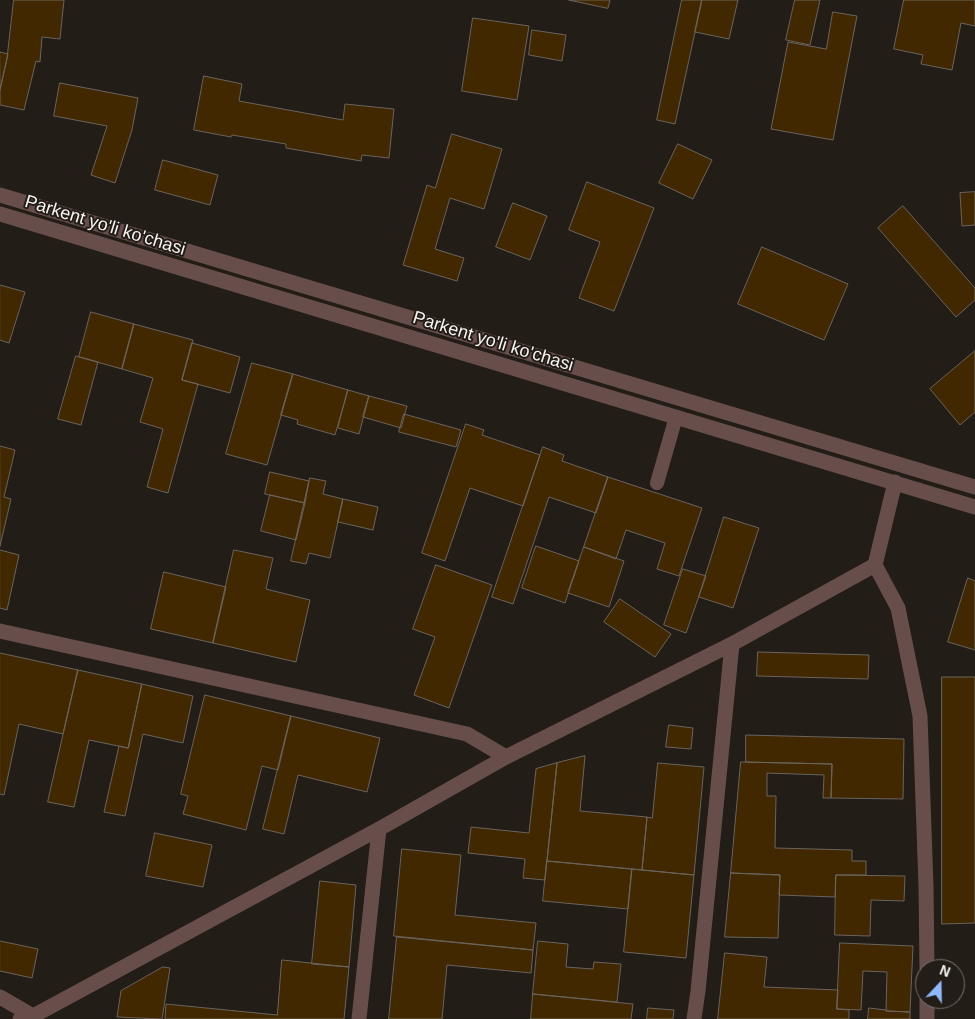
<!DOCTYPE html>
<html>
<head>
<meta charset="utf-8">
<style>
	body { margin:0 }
	#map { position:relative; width:975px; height:1019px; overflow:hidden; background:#221d17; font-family:Helvetica,sans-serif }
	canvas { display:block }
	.north { position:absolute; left:915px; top:959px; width:50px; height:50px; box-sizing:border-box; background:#221d17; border:1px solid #77736d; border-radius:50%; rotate:21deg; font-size:14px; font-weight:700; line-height:20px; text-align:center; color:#f7f3ef }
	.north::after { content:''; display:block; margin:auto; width:18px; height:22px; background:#90b8fd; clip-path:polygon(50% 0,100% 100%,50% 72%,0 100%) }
</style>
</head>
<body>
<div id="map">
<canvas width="975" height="1019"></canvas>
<div class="north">N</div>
</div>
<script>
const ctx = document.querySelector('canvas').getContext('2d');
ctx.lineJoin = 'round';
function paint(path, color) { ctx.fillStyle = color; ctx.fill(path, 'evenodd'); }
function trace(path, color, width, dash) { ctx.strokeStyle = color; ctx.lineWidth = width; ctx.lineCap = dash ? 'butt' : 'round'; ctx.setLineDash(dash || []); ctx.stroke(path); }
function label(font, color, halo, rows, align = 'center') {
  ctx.font = font + ' Helvetica,sans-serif'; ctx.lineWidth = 4; ctx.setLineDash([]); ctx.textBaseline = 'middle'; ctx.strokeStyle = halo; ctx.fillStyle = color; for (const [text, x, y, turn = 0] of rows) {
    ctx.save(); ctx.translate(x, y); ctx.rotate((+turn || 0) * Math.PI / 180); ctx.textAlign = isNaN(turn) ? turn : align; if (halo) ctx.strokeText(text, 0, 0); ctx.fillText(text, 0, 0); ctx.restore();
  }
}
const building = new Path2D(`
	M14 0H64L60 39 42 37 40 62 36 61 24 110 0 105V90L7 58Z
	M569 0H610L608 8Z
	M682 0H702L675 124 657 120Z
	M702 0H738L729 39 695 32Z
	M795 0H820L810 45 786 40Z
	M904 0H975V26L961 23 952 70 921 64 923 55 894 49Z
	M833 12 857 16 833 140 771 129 788 42 826 49Z
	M473 18 529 26 517 100 462 91Z
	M532 30 566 35 562 61 529 55Z
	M0 52 8 54 0 90Z
	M204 76 242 84 239 101 343 120 345 104 394 109 389 158 362 155 361 161 286 148V144L232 135 231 137 194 130Z
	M60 83 138 98 132 130 115 183 91 175 107 126 54 116Z
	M452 134 502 149 484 209 450 198 435 249 464 258 457 281 403 265 427 185 435 188Z
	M678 144 712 160 693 199 659 183Z
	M163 160 218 175 210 205 155 190Z
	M587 182 654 208 614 311 579 298 600 242 569 230Z
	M975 192V225L962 226 960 193Z
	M513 203 547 216 530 260 496 247Z
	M903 206 975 288V300L956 317 878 228Z
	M762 247 848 284 824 340 738 304Z
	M0 285 25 292 9 343 0 340Z
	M91 312 134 324 122 369 79 357Z
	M134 324 193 340 182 380 198 384 168 493 147 487 163 429 140 422 153 378 122 369Z
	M192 343 240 357 230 393 182 380Z
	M975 351V412L960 425 930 389Z
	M76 356 98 362 81 425 58 419Z
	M252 363 293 374 267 465 226 454Z
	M293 374 348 390 335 435 297 424 298 420 281 415Z
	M348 390 369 396 359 434 338 428Z
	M369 396 407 406 401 428 363 417Z
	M404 414 461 430 456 447 399 432Z
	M466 424 484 430 482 435 540 455 523 506 470 488 445 561 422 553Z
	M0 446 15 450 4 497 11 499 0 546Z
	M543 447 564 455 562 461 608 477 596 513 549 497 513 604 492 597Z
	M270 472 309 481 305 503 265 494Z
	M608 477 702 508 679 576 657 569 665 543 626 530 616 559 584 547Z
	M310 478 326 481 323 494 343 499 330 558 309 553 306 564 291 561Z
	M270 495 305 503 296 540 261 531Z
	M343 499 378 507 373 530 338 522Z
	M724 517 759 528 733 608 699 597Z
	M536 546 579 561 565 603 522 588Z
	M584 547 624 561 609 607 568 593Z
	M0 550 19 555 7 610 0 608Z
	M234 550 273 558 266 589 310 600 296 662 213 643Z
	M436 565 492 585 449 708 414 695 435 637 413 629Z
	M683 569 706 576 686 633 664 625Z
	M164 572 226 587 213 643 151 629Z
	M968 578 975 581V650L948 642Z
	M620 599 671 634 655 657 604 622Z
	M758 652 869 655 868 679 757 676Z
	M0 653 78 670 63 734 19 724 4 795 0 794Z
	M78 670 142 684 128 748 89 740 74 807 48 802Z
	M942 677H975V923L942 924Z
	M142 684 193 696 183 743 143 734 125 816 104 812 119 746 128 748Z
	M205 695 291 716 278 770 262 766 246 830 183 814 188 796 181 794Z
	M291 716 380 738 367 792 298 775 284 834 263 829Z
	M669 725 693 728 691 749 666 747Z
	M746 735 904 739 903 799 831 798 832 764 746 762Z
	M585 756 580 811 647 817 642 870 547 861 557 763Z
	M741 762 832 764 831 798H823L824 775 767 773V796H776L775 848 852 850V861H866V875H836L835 897 779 895 780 875 731 873Z
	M557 763 545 880 523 878 525 859 468 853 471 827 529 833 536 769Z
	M658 763 704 767 694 875 642 870 647 817 652 818Z
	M155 833 212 845 203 887 146 876Z
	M402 849 461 855 455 915 536 923 533 950 394 936Z
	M547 861 632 869 628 909 543 901Z
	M632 869 694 875 686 958 624 952Z
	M731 873 780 875 778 938 725 937Z
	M836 875 905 876 904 901 871 900 870 936 835 935Z
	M320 881 356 885 349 967 312 964Z
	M397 937 533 950 531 973 447 965 442 1019H389Z
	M0 941 38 949 32 978 0 971Z
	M538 941 568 944 566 967 593 969 594 962 621 964 617 1002 533 994Z
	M840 943 913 946 910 1012 886 1011 887 972 863 971 861 1010 837 1009Z
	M725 953 767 957 764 987 838 990 837 1009 849 1010V1019H718Z
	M282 960 349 967 344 1019H165L166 1004 277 1015Z
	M163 967 170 968 162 1019 117 1017 121 991Z
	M533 994 633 1004 631 1019H531Z
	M648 1008 674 1010 673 1019H647Z
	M869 1008 886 1010V1011L910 1012V1019H868Z`);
const service = new Path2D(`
	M657 483 676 417`);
const minor = new Path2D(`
	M875 565 898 608 920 716 926 886 927 969
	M0 631 467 734 506 757
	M0 997 33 1016
	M927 999V1019
	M20 1019 33 1016 379 829 506 757 732 644 875 565 895 482
	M359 1019 379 829
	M694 1019 698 991 732 644`);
const tertiary = new Path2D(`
	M0 195 975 487
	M0 214 975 507`);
const streetNames = [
	["Parkent yo'li ko'chasi",105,226,17],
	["Parkent yo'li ko'chasi",493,342,17]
];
paint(building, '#412801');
trace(building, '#6a645d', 1);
trace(service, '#684e4a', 14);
trace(minor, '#684e4a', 15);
trace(tertiary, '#684e4a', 15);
label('18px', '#f7f3ef', '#221d17', streetNames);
</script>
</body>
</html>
